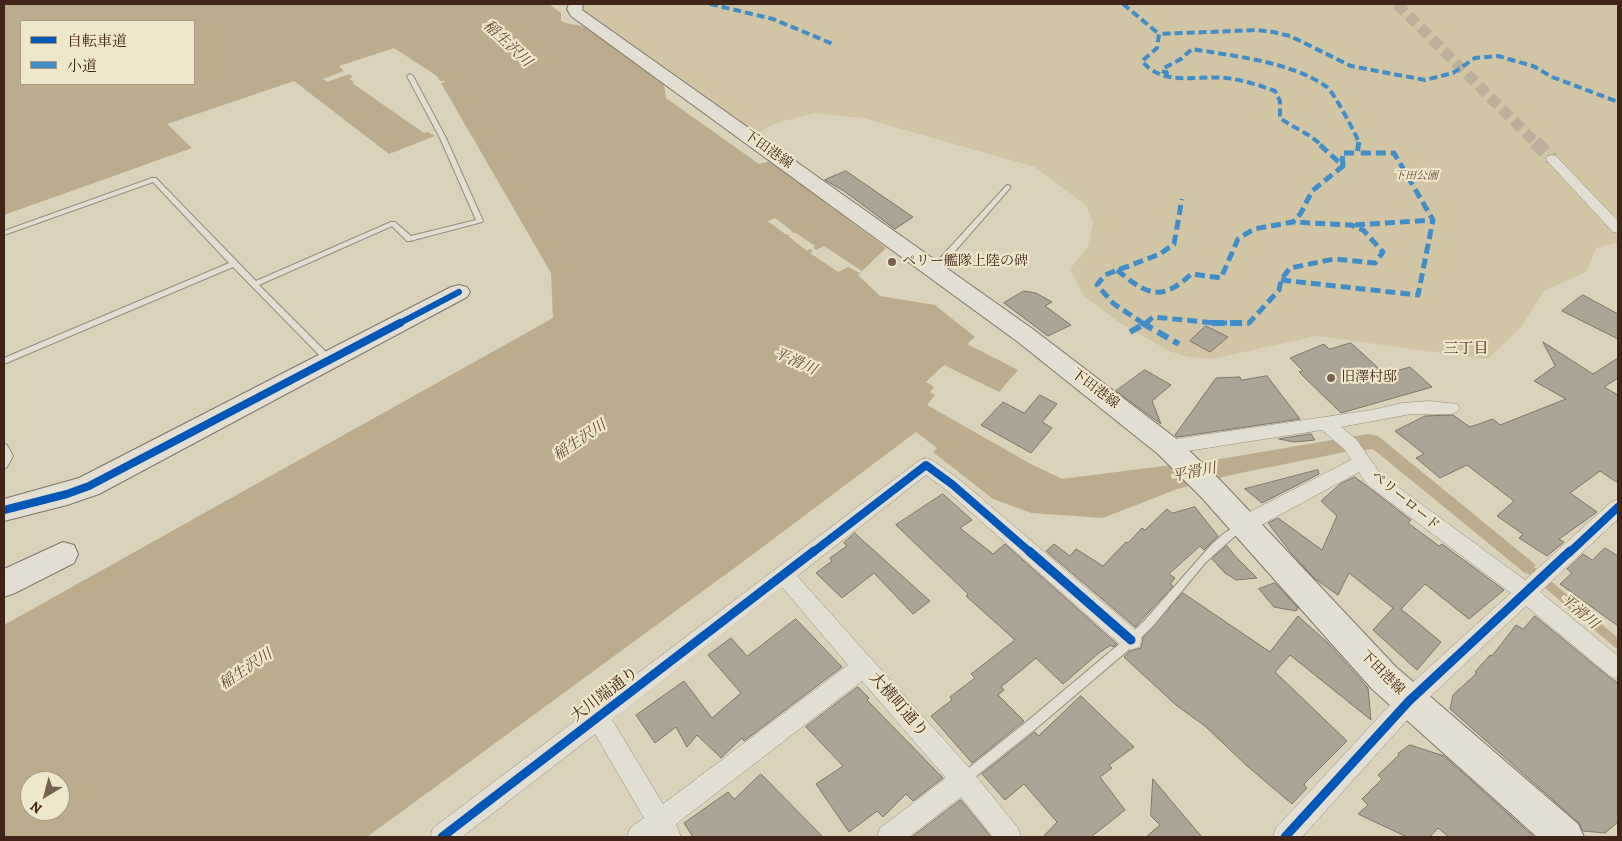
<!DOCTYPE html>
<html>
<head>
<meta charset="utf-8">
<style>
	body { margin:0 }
	#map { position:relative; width:1622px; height:841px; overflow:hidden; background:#dad2b9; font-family:Alegreya,"Noto Serif JP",serif }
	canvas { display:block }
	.frame { position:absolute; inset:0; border:5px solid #422317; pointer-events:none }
	.legend { position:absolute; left:20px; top:20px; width:175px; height:65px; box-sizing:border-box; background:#efe7c9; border:1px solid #aa9982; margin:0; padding:6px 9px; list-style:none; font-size:15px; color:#422317 }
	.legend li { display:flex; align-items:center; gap:10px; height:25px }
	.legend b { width:25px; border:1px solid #aa9982 }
	.north { position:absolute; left:20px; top:771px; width:50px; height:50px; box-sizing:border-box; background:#efe7c9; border:1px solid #aa9982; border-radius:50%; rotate:217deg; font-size:14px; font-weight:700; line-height:20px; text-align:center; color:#422317 }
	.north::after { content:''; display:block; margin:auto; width:18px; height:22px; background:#776050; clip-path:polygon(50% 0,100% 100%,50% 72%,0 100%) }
</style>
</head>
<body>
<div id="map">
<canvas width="1622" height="841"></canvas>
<div class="frame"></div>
<ul class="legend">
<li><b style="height:6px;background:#0057b8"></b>自転車道</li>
<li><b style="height:6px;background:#408ec9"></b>小道</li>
</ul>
<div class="north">N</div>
</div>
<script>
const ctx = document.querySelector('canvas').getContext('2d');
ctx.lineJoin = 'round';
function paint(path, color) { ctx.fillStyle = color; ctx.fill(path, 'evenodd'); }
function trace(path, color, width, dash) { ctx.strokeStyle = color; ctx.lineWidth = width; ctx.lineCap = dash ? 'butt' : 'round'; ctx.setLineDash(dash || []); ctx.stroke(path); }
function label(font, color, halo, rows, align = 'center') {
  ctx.font = font + ' Alegreya,"Noto Serif JP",serif'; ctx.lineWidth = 4.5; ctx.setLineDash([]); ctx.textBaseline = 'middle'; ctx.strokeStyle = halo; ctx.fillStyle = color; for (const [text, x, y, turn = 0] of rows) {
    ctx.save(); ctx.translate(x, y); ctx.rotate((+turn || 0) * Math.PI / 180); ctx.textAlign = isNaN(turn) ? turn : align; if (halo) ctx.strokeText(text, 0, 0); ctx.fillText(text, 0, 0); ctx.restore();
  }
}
const green = new Path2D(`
	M585 4H1618V244L1614 243 1596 248 1586 272 1544 291 1521 327 1488 359 1316 336 1212 359 1188 357 1169 351 1119 322 1084 296 1070 269 1088 247 1093 223 1086 205 1035 167 863 118 814 113 773 124 755 135 579 11Z`);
const water = new Path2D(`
	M4 4H549L561 13V21C569 25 577 24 584 27 612 43 638 65 664 85L666 98 759 164 770 161 886 248 858 275 880 296 935 305 975 337 967 344 1018 370 999 392 944 365 926 382 934 387 930 392 935 395 927 405 1029 463 1062 479 1226 458 1368 434 1378 436 1536 565 1526 574 1373 449 1345 452 1235 474 1177 489 1103 518 1032 513 993 499 933 452 937 448 916 432 748 558 367 837H4V625L553 318 551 273 441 83 445 82V81H440L437 76 394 48 339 66 344 71 323 79 327 82 349 74 353 77 349 79 354 82 352 83 424 133 428 132 435 136 389 154 294 81 167 124 192 148 4 215ZM21 21H194V84H21ZM30 781H60V811H30Z`);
const pier = new Path2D(`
	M775 218 792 231 791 232 796 233 815 246 813 248 816 250 824 246 862 271 860 273 848 267 838 272 810 253 813 251 810 249 807 251 788 236 790 235 785 234 768 221Z`);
const stream = new Path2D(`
	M1525 565 1618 644`);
const building = new Path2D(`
	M846 171 913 217 895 229 844 191 825 180Z
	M1024 291 1036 293 1052 302 1045 306 1071 325 1048 336 1004 303Z
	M1583 295 1618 314V339L1562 311Z
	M1206 326 1228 337 1210 352 1190 341Z
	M1543 342 1593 374 1618 358V378L1604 387 1618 395V483L1600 471 1570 493 1597 512 1559 539 1564 542 1547 556 1519 538 1523 534 1497 516 1514 501 1467 465 1440 478 1416 458 1424 454 1395 431 1425 416 1453 415 1470 427 1493 419 1500 425 1566 399 1534 381 1555 366Z
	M1351 343 1385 374 1410 367 1432 387 1341 413 1299 372 1303 371 1290 358 1324 344 1329 349Z
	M1145 370 1171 385 1152 401 1161 424 1116 391Z
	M1267 376 1300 419 1177 437 1175 435 1216 378 1240 377 1241 380Z
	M1040 395 1057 404 1042 422 1052 428 1031 453 981 425 1003 402 1024 413Z
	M1311 434 1315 440 1294 442 1279 439Z
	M1318 470 1319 474 1262 503 1245 489Z
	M1355 477 1411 520 1408 523 1439 546 1442 544 1504 590 1469 619 1425 584 1401 609 1441 642 1417 670 1373 630 1393 608 1349 573 1338 595 1314 578 1292 554 1268 523 1278 518 1322 550 1337 516 1321 501 1340 484Z
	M943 494 972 520 960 528 993 554 1005 544 1117 644 1113 647 1111 645 1100 652 1063 684 1036 658 1001 687 1004 690 998 695 1024 721 972 763 931 716 952 700 950 697 975 678 971 674 1015 640 966 596 968 594 896 525Z
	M1195 507 1218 536 1204 550 1200 546 1169 574 1175 578 1170 584 1173 586 1135 627 1046 551 1054 544 1070 556 1076 549 1103 566 1126 542 1128 543 1142 528 1145 530 1167 509 1172 513Z
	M855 533 859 537 930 601 913 614 874 573 842 598 816 573 832 561 830 558 847 546 844 543Z
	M1227 546 1236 557 1257 578 1236 580 1225 573 1212 559Z
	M1605 548 1618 556V626L1560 584 1572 573 1567 569 1583 554 1592 560Z
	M1275 583 1298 608 1296 611 1274 607 1259 589Z
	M1183 593 1270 652 1298 616 1328 643 1368 688 1371 720 1290 655 1275 672 1347 741 1306 782 1304 785 1307 788 1292 804 1246 765 1205 726 1176 705 1124 657 1130 651 1141 648 1143 638Z
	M1535 616 1609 677 1618 683V822L1605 833 1583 831 1579 823 1450 709 1453 695 1477 673 1475 672 1490 655 1492 656 1516 625 1523 629Z
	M796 619 842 667 744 741 742 738 721 758 697 735 687 747 676 727 655 743 636 715 684 681 712 718 741 693 708 655 731 638 747 656Z
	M858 687 869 698 867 700 943 778 913 801 906 794 883 817 877 811 849 832 816 784 843 766 806 727Z
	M1081 696 1134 747 1109 765 1112 768 1100 777 1125 810 1091 837H1043L1057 822 1024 784 1005 800 982 774 1035 732 1038 736Z
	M1410 745 1444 756 1534 837H1449L1438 828 1430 837H1407L1358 814 1368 805 1362 799 1382 779 1378 775 1399 755 1398 754Z
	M761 774 823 837H693L684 823 728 792 734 799Z
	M1153 779 1178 809 1202 837H1146L1160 825 1151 816Z
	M961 800 991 837H912Z`);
const streetTunnelFar1 = new Path2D(`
	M1397 4 1536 143`);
const streetTunnel = new Path2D(`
	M1535 142 1552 159`);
const lane = new Path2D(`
	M410 74 413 76 446 138 483 221 482 222 410 241H407L392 226 259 285 332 358 333 360 332 362H326L233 267 4 364V358L229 263 153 182 4 235V231L152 178H156L256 281 391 222H395L411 236 476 220 440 138 407 76Z
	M1008 185 1010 186V188L937 272H931V268L1006 186Z
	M4 444 7 445 13 456 7 467 4 469Z
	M1240 523 1243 524 1245 527 1206 562 1153 626 1132 647 1033 731 969 782 965 784 961 782 959 778 961 774 1025 723 1124 640 1145 620 1211 545 1223 534Z`);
const street = new Path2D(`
	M1552 155 1556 156 1618 221V233L1613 232 1548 162 1546 159 1548 156Z
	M1430 401 1457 404 1460 408 1457 412 1451 414H1411L1341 427 1357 440 1379 472 1387 479 1525 580 1611 502 1618 499V519L1540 592 1618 656V679L1610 676 1526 606 1417 709 1302 837H1273L1276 828 1401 693 1511 593 1373 489 1365 482 1359 472 1250 531 1243 533 1236 531 1233 525 1236 519 1351 460 1345 450 1322 430 1168 454 1162 452 1159 447 1162 442 1168 440 1372 410 1402 403Z
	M926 458 932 460 960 480 1139 633 1142 640 1139 647 1131 650 1123 647 946 490 926 475 797 576 972 771 1018 828 1021 837H993L961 797 909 837H877L880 828 946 778 862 681 676 824 681 837H627L630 828 644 818 595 734 462 837H430L433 828 920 460ZM782 587 848 665 663 804 612 720Z`);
const secondary = new Path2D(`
	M569 4H583L582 10 1034 330 1178 440 1222 482 1396 667 1578 824 1584 837H1537L1372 689 1202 498 1158 454 1018 342 571 16 567 9Z
	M459 285 467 287 470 292 467 297 99 494 67 505 4 521V499L79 478 451 287Z
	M63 542 74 545 78 554 74 563 15 593 4 597V569Z`);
const quietFar2 = new Path2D(`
	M710 4 773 19 833 44
	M1123 4 1159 34
	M1162 71 1167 73 1164 68 1181 59 1192 49C1234 56 1292 62 1327 87 1333 91 1357 136 1359 143
	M1319 143C1308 133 1292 127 1280 118V101L1275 91C1259 85 1243 80 1226 78 1197 75 1163 87 1142 61L1157 48 1159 34 1257 30 1273 32 1290 36 1351 66 1425 80 1453 73 1475 58 1498 56 1533 66 1552 77 1618 102`);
const quietFar1 = new Path2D(`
	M1343 166 1342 153H1357L1359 142
	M1355 225 1433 220
	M1117 270C1146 294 1161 303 1191 274L1221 278 1238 239 1254 229 1293 222 1301 213 1312 191 1343 166 1317 142
	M1281 280 1418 295 1433 220 1394 153H1357
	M1144 324 1114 304 1097 285 1105 275 1160 254 1174 244 1182 199
	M1145 324 1153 317 1215 323H1249L1279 290 1281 280 1290 268 1334 259 1375 263 1383 252 1363 230 1351 225 1293 222`);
const quiet = new Path2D(`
	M1142 323 1179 344
	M1212 323H1249
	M1130 332 1146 323`);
const cyclewayFar2 = new Path2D(`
	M398 324 459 292`);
const cyclewayFar1 = new Path2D(`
	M4 510 67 494 89 486 400 323
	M812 553 926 465 953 485 1031 553
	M1569 553 1618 507`);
const cycleway = new Path2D(`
	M1029 551 1131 640
	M442 837 814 551
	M1285 837 1409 701 1570 551`);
const markers = [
	[892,262,5,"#776050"],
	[1331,378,5,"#776050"]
];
const farParknames = [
	["下田公園",1416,176]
];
const streetNames = [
	["下田港線",768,150,35],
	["下田港線",1095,389,37],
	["ペリーロード",1405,501,40],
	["下田港線",1382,673,45]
];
const poiNames = [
	["ペリー艦隊上陸の碑",902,262],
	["旧澤村邸",1341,378]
];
const waterNames = [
	["稲生沢川",507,44,43],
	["平滑川",795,362,24],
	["稲生沢川",580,441,-34],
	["平滑川",1194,473,-11],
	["平滑川",1579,612,40],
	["稲生沢川",246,670,-34]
];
const neighbourhoodNames = [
	["三丁目",1466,349]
];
const nearStreetnames = [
	["大川端通り",605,695,-37],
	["大横町通り",898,705,49]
];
paint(green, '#d2c5a4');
paint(water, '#bcac8c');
paint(pier, '#dad2b9');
trace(stream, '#bcac8c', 9);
paint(building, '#aca494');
trace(building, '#7f7568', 1);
trace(streetTunnelFar1, '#bcaf99', 11, [11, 5.5]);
trace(streetTunnel, '#bcaf99', 14, [14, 7]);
trace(lane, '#958c7c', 2);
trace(street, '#958c7c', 1);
trace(secondary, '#7f7568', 2);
paint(lane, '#e2ded1');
paint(street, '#e2ded1');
paint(secondary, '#e2ded1');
trace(quietFar2, '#408ec9', 4, [8, 4]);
trace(quietFar1, '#408ec9', 5, [10, 5]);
trace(quiet, '#408ec9', 6, [12, 6]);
trace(cyclewayFar2, '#0057b8', 6);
trace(cyclewayFar1, '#0057b8', 8);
trace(cycleway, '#0057b8', 9);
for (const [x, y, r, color] of markers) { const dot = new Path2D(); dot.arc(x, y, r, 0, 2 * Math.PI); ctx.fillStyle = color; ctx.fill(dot); trace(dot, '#efe7c9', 2); }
label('italic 11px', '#644936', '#efe7c9', farParknames);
label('14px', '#422317', '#efe7c9', streetNames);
label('14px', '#422317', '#efe7c9', poiNames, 'left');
label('italic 15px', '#634734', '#efe7c9', waterNames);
label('15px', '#422317', '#efe7c9', neighbourhoodNames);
label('16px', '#422317', '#efe7c9', nearStreetnames);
</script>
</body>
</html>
